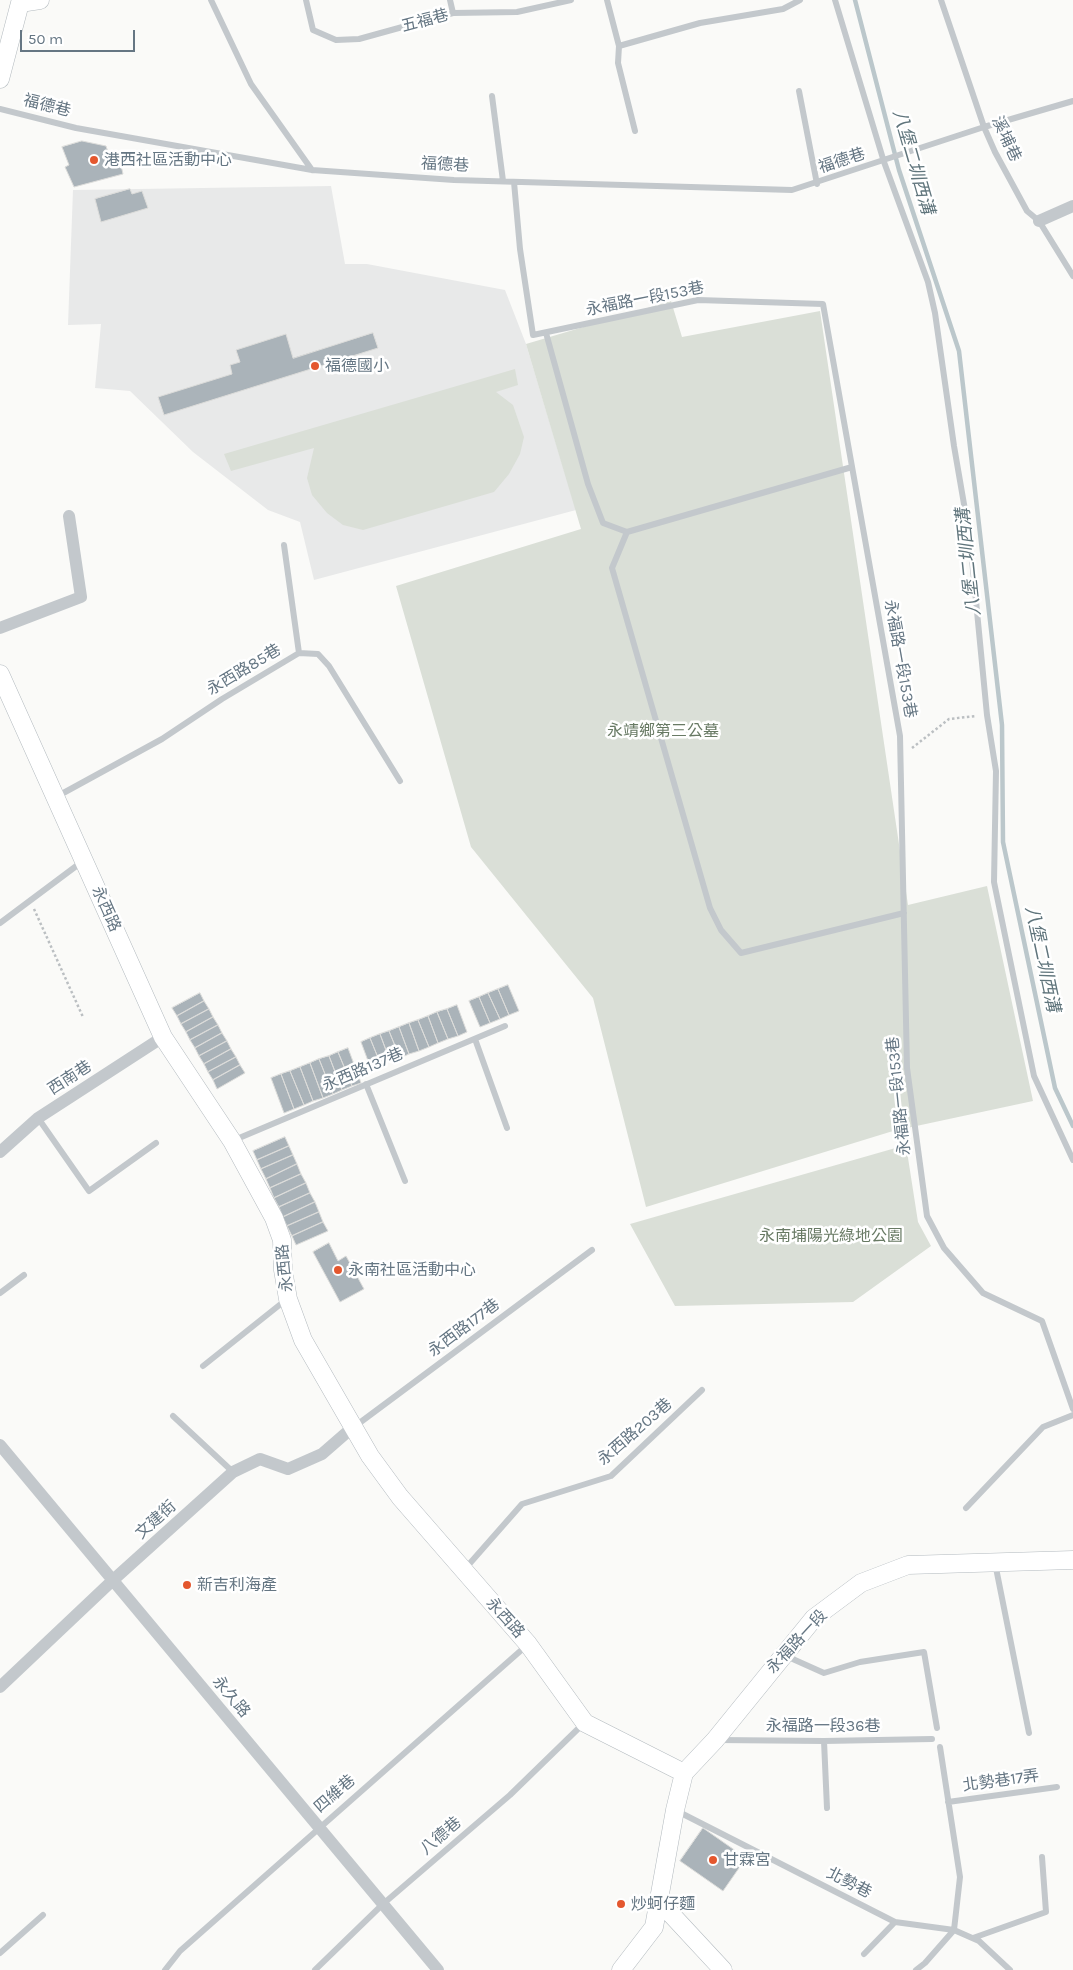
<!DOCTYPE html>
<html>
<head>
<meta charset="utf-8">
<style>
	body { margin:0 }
	#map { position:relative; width:1073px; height:1970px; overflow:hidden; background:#fafaf8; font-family:Karla,sans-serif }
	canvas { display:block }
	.scale { position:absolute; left:20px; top:30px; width:115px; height:22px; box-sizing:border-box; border:2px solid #657683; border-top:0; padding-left:6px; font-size:15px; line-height:18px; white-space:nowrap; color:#657683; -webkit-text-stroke:4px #fff; paint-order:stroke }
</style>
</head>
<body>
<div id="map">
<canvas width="1073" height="1970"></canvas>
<div class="scale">50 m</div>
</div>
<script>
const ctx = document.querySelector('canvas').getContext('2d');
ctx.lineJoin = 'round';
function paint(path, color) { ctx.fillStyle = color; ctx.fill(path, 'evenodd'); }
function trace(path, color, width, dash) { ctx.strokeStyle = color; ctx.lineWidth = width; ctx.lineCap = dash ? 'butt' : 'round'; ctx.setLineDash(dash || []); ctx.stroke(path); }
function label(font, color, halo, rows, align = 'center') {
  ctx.font = font + ' Karla,"Noto Sans TC",sans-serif'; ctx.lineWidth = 5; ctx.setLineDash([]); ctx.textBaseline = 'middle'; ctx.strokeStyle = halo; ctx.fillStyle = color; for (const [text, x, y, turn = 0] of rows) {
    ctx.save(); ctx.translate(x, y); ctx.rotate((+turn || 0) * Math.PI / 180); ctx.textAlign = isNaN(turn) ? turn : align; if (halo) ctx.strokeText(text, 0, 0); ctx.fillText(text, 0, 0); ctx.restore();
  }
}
const built = new Path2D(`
	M331 186 345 264H367L505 290 526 344 576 510 314 580 300 522 268 510 193 452 130 391 95 388 101 324 68 325 73 190Z`);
const green = new Path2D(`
	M671 301 682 337 820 311 908 905 987 886 1033 1101 893 1131 646 1207 593 998 471 847 396 586 581 529 526 344Z
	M515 369 518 385 496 392 513 405 524 437 520 454 509 474 494 492 363 530 343 525 327 513 312 495 307 478 314 448 231 471 224 454Z
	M906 1145 918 1222 931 1246 853 1302 675 1306 630 1224Z`);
const stream = new Path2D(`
	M855 0 899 170 959 351 1002 725 1003 842 1055 1088 1073 1126`);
const building = new Path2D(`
	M82 141 106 146 108 152 119 156 123 174 74 187 65 167 69 165 62 147Z
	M130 189 132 194 142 191 148 208 101 222 95 199Z
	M373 333 378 348 164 415 158 397 232 374 230 365 240 362 236 350 286 334 293 358Z
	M508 985 519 1011 509 1015 498 989Z
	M498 989 509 1015 500 1019 488 993Z
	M200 993 204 1001 177 1016 172 1008Z
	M488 993 500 1019 490 1023 479 997Z
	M479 997 490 1023 480 1027 469 1001Z
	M204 1001 209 1009 181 1024 177 1016Z
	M457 1005 467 1032 458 1036 447 1009Z
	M209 1009 213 1017 186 1032 181 1024Z
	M447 1009 458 1036 448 1039 437 1012Z
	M437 1012 448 1039 438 1043 428 1016Z
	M428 1016 438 1043 429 1047 418 1020Z
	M213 1017 218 1025 190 1040 186 1032Z
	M418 1020 429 1047 419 1051 409 1023Z
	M409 1023 419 1051 409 1054 399 1027Z
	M218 1025 222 1033 195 1048 190 1040Z
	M399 1027 409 1054 400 1058 389 1031Z
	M389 1031 400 1058 390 1061 380 1034Z
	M222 1033 227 1041 199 1056 195 1048Z
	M380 1034 390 1061 381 1065 370 1038Z
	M370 1038 381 1065 371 1069 361 1042Z
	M227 1041 231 1049 204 1064 199 1056Z
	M348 1048 361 1083 352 1086 338 1052Z
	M231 1049 236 1057 208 1072 204 1064Z
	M338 1052 352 1086 342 1090 329 1056Z
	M329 1056 342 1090 333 1094 319 1059Z
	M236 1057 240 1065 213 1080 208 1072Z
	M319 1059 333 1094 323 1098 310 1063Z
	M310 1063 323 1098 313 1101 300 1067Z
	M240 1065 245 1073 217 1089 213 1080Z
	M300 1067 313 1101 304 1105 290 1071Z
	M290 1071 304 1105 294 1109 281 1074Z
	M281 1074 294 1109 284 1113 271 1078Z
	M285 1137 289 1146 257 1160 253 1151Z
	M289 1146 293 1155 261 1169 257 1160Z
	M293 1155 297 1164 266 1179 261 1169Z
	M297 1164 301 1174 270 1188 266 1179Z
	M301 1174 306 1183 274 1198 270 1188Z
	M306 1183 310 1193 279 1207 274 1198Z
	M310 1193 315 1202 283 1217 279 1207Z
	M315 1202 319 1212 287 1226 283 1217Z
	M319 1212 323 1222 292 1236 287 1226Z
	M323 1222 328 1231 296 1245 292 1236Z
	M329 1243 338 1261 346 1256 364 1289 340 1302 313 1252Z
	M703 1828 746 1858 723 1891 680 1861Z`);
const path = new Path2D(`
	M912 748 949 719 976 716
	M34 909 83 1017`);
const lane = new Path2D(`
	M211 0 251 84 312 170
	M306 0 313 30 336 40 359 39 453 13 517 12 571 0
	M450 0 453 13
	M607 0 619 46
	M835 0 884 162 928 282 935 313 954 446 970 539 987 715 996 771 994 882 1034 1076 1073 1160
	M941 0 984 127 995 152 1027 211 1039 221 1073 276
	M799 91 817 184
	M492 96 503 181
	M0 109 76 128 312 170 454 180 792 190 984 127 1073 101
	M635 131 618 63 619 46 700 23 783 9 800 0
	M514 182 520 249 533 335 698 300 823 304 900 736 907 1068 927 1216 944 1248 983 1293 1042 1321 1073 1409
	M546 333 588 484 603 523 627 532 852 467
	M627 532 612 568 710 908 721 930 741 953 904 913
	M284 545 299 653
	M56 797 162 739 222 699 299 653 318 654 329 666 400 781
	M0 923 83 861
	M475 1039 507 1128
	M366 1084 405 1181
	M38 1118 89 1191 156 1143
	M232 1141 505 1026
	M0 1293 24 1275
	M203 1366 287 1299
	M173 1416 233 1472
	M354 1427 592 1250
	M966 1508 1043 1427 1073 1415
	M995 1563 1029 1733
	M464 1570 522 1504 611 1476 702 1390
	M786 1656 824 1673 860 1662 924 1652 937 1728
	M718 1740 824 1741 932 1739
	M824 1741 827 1808
	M948 1802 1057 1787
	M677 1811 895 1922 954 1930 979 1941 1010 1970
	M973 1938 1046 1912 1042 1857
	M0 1953 43 1915
	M864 1954 895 1922
	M165 1970 180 1951 526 1646
	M315 1970 383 1904 510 1795 583 1724
	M916 1970 925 1963 954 1930 960 1877 940 1747`);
const street = new Path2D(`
	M1039 221 1073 206
	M0 628 81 597 69 516
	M0 1152 38 1118 163 1037
	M0 1445 438 1970
	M0 1687 112 1581 233 1472 260 1459 288 1469 322 1454 353 1427`);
const secondary = new Path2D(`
	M0 79 20 3 40 0
	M0 674 163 1037 232 1141 274 1218 282 1240 283 1270 288 1299 303 1340 370 1456 400 1497 528 1644 585 1723 684 1773
	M658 1900 723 1970
	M621 1970 654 1927 675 1810 684 1773 715 1740 814 1618 861 1583 908 1565 1073 1560`);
const markers = [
	[94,160,5,"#e4572e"],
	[315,366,5,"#e4572e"],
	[338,1270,5,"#e4572e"],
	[187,1585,5,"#e4572e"],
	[713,1860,5,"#e4572e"],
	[621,1904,5,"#e4572e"]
];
const streetNames = [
	["五福巷",425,21,-15],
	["福德巷",47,106,14],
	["溪埔巷",1006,139,65],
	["福德巷",842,161,-18],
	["福德巷",445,165,3],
	["永福路一段153巷",645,299,-11],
	["永福路一段153巷",900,659,80],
	["永西路85巷",244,670,-31],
	["永西路",106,909,66],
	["永西路137巷",363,1070,-23],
	["西南巷",70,1078,-33],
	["永福路一段153巷",899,1096,-96],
	["永西路",285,1268,-96],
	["永西路177巷",464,1328,-37],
	["永西路203巷",635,1432,-41],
	["文建街",156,1520,-42],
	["永西路",505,1618,48],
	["永福路一段",797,1642,-47],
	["永久路",231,1697,50],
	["永福路一段36巷",823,1726],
	["北勢巷17弄",1001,1781,-8],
	["四維巷",335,1794,-41],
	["八德巷",441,1836,-41],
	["北勢巷",849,1883,27]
];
const poiNames = [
	["港西社區活動中心",104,160],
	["福德國小",325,366],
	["永南社區活動中心",348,1270],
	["新吉利海產",197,1585],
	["甘霖宮",723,1860],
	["炒蚵仔麵",631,1904]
];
const parkNames = [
	["永靖鄉第三公墓",663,731],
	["永南埔陽光綠地公園",831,1236]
];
const waterNames = [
	["八堡二圳西溝",913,162,74],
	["八堡二圳西溝",969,562,-96],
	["八堡二圳西溝",1042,959,78]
];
paint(built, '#e8e9e9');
paint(green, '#dadfd7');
trace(stream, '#bbc7cb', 4.5);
paint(building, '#aab3b9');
trace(building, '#dcdcda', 1);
trace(secondary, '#b3babf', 19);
trace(path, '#bbbfc2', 2.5, [2.5, 2.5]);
trace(lane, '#c3c8cc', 6);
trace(street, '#c3c8cc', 12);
trace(secondary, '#fff', 18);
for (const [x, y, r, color] of markers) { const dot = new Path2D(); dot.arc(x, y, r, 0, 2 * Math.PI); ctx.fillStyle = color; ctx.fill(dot); trace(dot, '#fff', 2); }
label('16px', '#657683', '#fff', streetNames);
label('16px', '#657683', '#fff', poiNames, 'left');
label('16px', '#687a64', '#fff', parkNames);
label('italic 18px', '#60757c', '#fff', waterNames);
</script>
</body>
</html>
